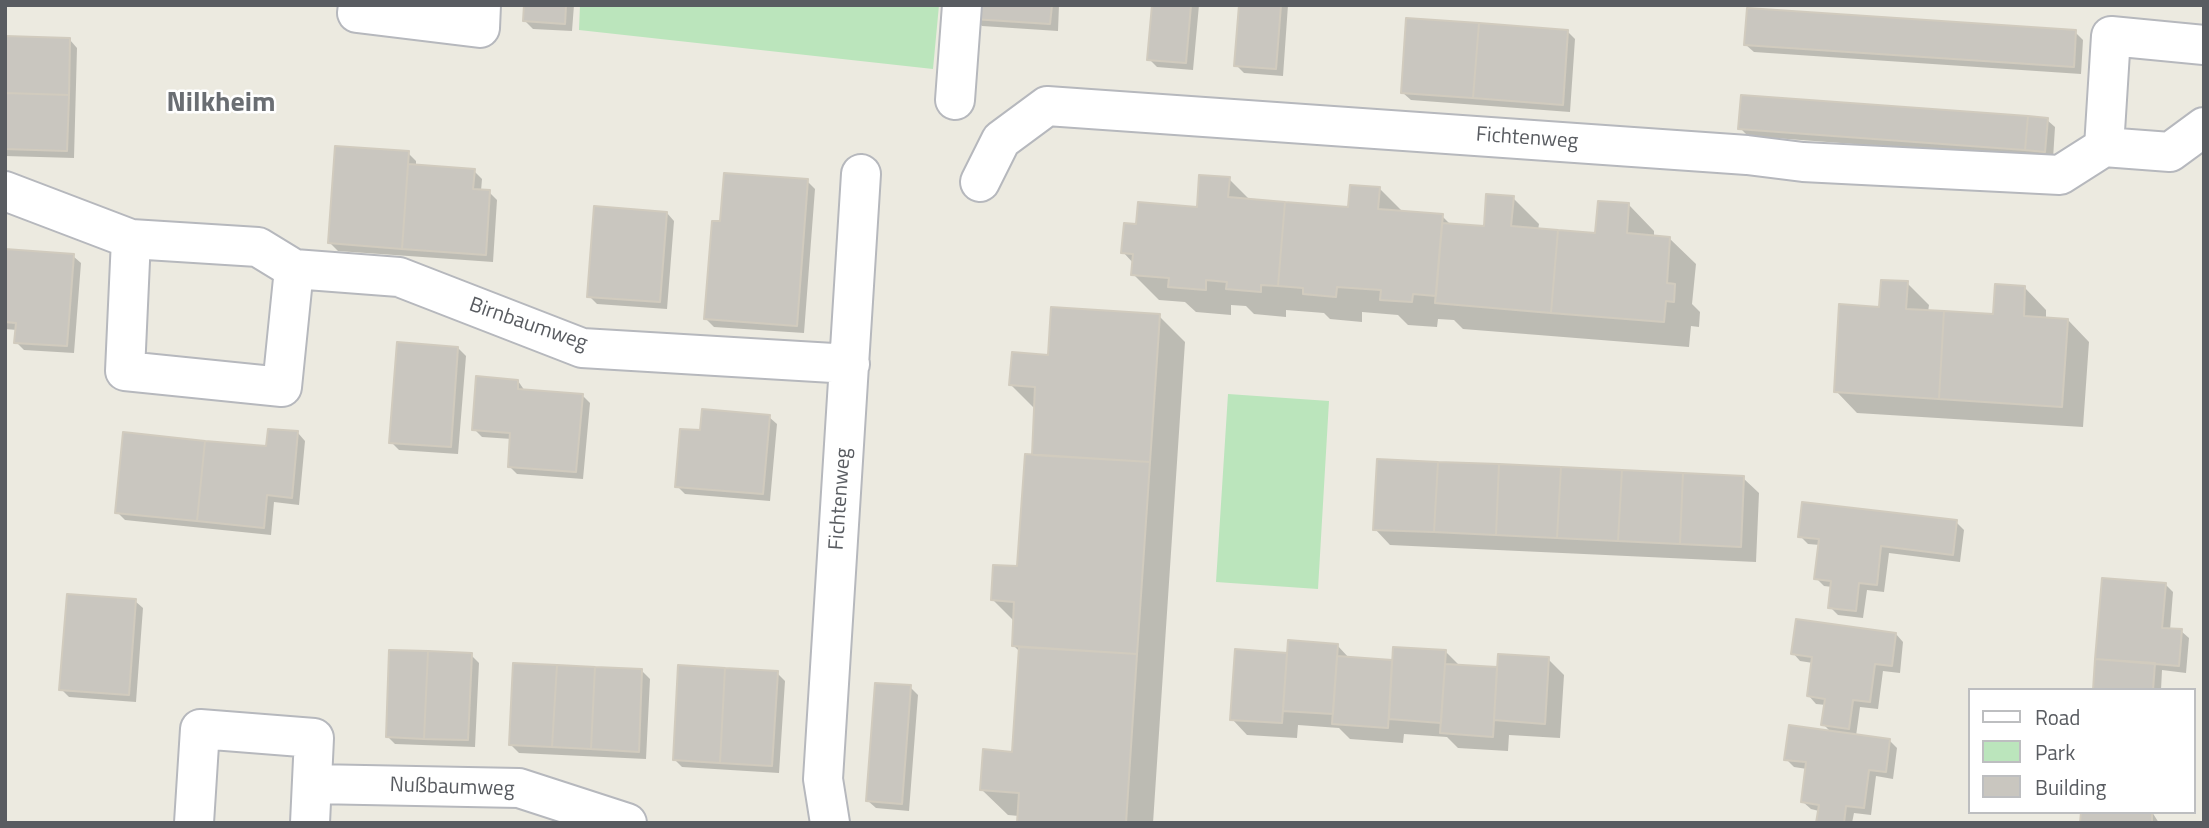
<!DOCTYPE html>
<html>
<head>
<meta charset="utf-8">
<style>
	body { margin:0 }
	#map { position:relative; width:2209px; height:828px; overflow:hidden; background:#eceae0; font-family:"Titillium Web",sans-serif }
	canvas { display:block }
	.frame { position:absolute; inset:0; border:7px solid #595c61; pointer-events:none }
	.legend { position:absolute; left:1968px; top:688px; width:228px; height:126px; box-sizing:border-box; background:#fff; border:2px solid #bdbec0; margin:0; padding:9px 12px; list-style:none; font-size:21px; color:#595c61 }
	.legend li { display:flex; align-items:center; gap:14px; height:35px }
	.legend b { width:35px; border:2px solid #bdbec0 }
</style>
</head>
<body>
<div id="map">
<canvas width="2209" height="828"></canvas>
<div class="frame"></div>
<ul class="legend">
<li><b style="height:9px;background:#fff"></b>Road</li>
<li><b style="height:19px;background:#bbe5bc"></b>Park</li>
<li><b style="height:19px;background:#c9c6bf"></b>Building</li>
</ul>
</div>
<script>
const ctx = document.querySelector('canvas').getContext('2d');
ctx.lineJoin = 'round';
function paint(path, color) { ctx.fillStyle = color; ctx.fill(path, 'evenodd'); }
function trace(path, color, width, dash) { ctx.strokeStyle = color; ctx.lineWidth = width; ctx.lineCap = dash ? 'butt' : 'round'; ctx.setLineDash(dash || []); ctx.stroke(path); }
function label(font, color, halo, rows, align = 'center') {
  ctx.font = font + ' "Titillium Web",sans-serif'; ctx.lineWidth = 5; ctx.setLineDash([]); ctx.textBaseline = 'middle'; ctx.strokeStyle = halo; ctx.fillStyle = color; for (const [text, x, y, turn = 0] of rows) {
    ctx.save(); ctx.translate(x, y); ctx.rotate((+turn || 0) * Math.PI / 180); ctx.textAlign = isNaN(turn) ? turn : align; if (halo) ctx.strokeText(text, 0, 0); ctx.fillText(text, 0, 0); ctx.restore();
  }
}
const green = new Path2D(`
	M580 5H939L933 69 579 30Z
	M1228 394 1329 401 1318 589 1216 582Z`);
const shadow = new Path2D(`
	M526 5H574L572 31 533 29 525 21Z
	M975 5H1059L1058 31 982 26 974 18Z
	M1154 5H1199L1193 70 1157 67 1149 59Z
	M1241 5H1288L1283 76 1244 73 1236 65Z
	M1567 31 1575 39 1570 112 1411 100 1403 93Z
	M2075 32 2083 40 2081 74 1754 52 1746 45Z
	M5 38 70 40 77 48 74 158 5 156Z
	M2047 120 2055 127 2053 159 1748 136 1740 128Z
	M408 153 416 161V167L474 171 482 179 481 191 489 192 497 200 493 262 338 251 330 243Z
	M1229 179 1251 201 1349 209 1380 189 1404 213 1442 216 1451 225 1485 228 1513 198 1539 224 1538 230 1597 235 1629 205 1654 231V237L1670 239 1696 264 1692 304 1700 312 1699 327 1691 326 1689 347 1463 329 1454 320 1438 319 1437 327 1408 325 1398 315 1362 312V322L1330 319 1324 313 1286 310V317L1254 314 1246 306 1231 305V315L1196 312 1185 302 1159 300 1133 274 1134 264 1123 252 1137 225 1199 209Z
	M807 181 815 189 804 333 714 327 706 319 722 223Z
	M667 213 674 221 667 309 597 304 589 296Z
	M5 250 73 256 81 263 74 353 24 350 16 342 17 330 5 329Z
	M1907 283 1929 305 1928 312 1995 316 2025 288 2046 310V319L2068 320 2089 342 2083 427 1857 413 1836 391 1880 308Z
	M1159 316 1185 342 1153 823H1019V816L1008 815 982 790 1014 753 1021 653 1013 645 1015 622 993 600 1019 567 1033 456 1036 410 1011 385 1050 356Z
	M458 348 466 356 458 454 399 450 391 442Z
	M518 381 525 391 582 395 590 403 583 479 517 474 509 466 512 439 482 437 474 429Z
	M769 417 777 424 770 501 685 494 677 486 701 432Z
	M298 433 305 441 299 505 274 502 271 535 125 520 117 512Z
	M1743 478 1759 493 1756 562 1390 545 1375 529Z
	M1956 522 1964 530 1960 562 1889 553 1884 592 1867 590 1863 618 1838 615 1830 607 1832 587 1824 586 1816 578 1820 545 1808 544 1800 536Z
	M2165 584 2173 592 2170 630 2181 631 2189 638 2186 673 2162 670 2161 690H2094Z
	M135 601 143 608 136 702 69 697 61 689Z
	M1896 634 1903 642 1900 673 1883 671 1878 709 1860 707 1856 736 1889 740 1897 748 1893 779 1876 776 1871 815 1854 813 1852 823H1818L1819 811 1811 809 1803 802 1807 769 1794 767 1786 759 1832 733 1823 724 1826 705 1816 704 1809 696 1813 663 1800 661 1793 653Z
	M1337 645 1350 659 1394 662 1446 652 1461 667 1499 669 1548 659 1564 675 1560 738 1509 735 1508 751 1458 748 1447 737 1404 734 1403 743 1350 739 1339 728 1298 725 1297 738 1247 735 1232 719 1237 651 1289 655Z
	M471 655 479 663 475 747 395 744 387 736Z
	M642 671 650 679 646 759 519 753 511 745Z
	M777 673 785 681 779 773 682 767 674 759Z
	M910 687 918 695 909 811 876 808 868 801Z
	M2083 812H2152L2159 823H2082Z`);
const building = new Path2D(`
	M524 5H566L565 24 523 21Z
	M974 5H1052L1050 24 973 19Z
	M1152 5H1191L1186 63 1147 60Z
	M1239 5H1281L1276 69 1234 66Z
	M1747 8 2076 30 2074 67 1744 45Z
	M1406 18 1479 23 1473 98 1401 93Z
	M1479 23 1568 30 1563 105 1473 98Z
	M5 36 70 38 69 95 5 93Z
	M5 93 69 95 67 151 5 149Z
	M1741 95 2028 116 2025 150 1738 129Z
	M2028 116 2048 118 2045 152 2025 150Z
	M335 146 409 151 402 249 328 243Z
	M408 164 475 169 473 189 490 190 486 255 402 249Z
	M724 173 808 179 797 326 704 319 712 221H720Z
	M1199 175 1230 177 1228 197 1285 202 1278 286 1261 285V292L1226 289 1227 282 1206 280V290L1168 287 1169 278 1131 275 1133 254 1121 253 1124 223 1136 224 1138 202 1197 207Z
	M1350 185 1380 187 1378 209 1443 214 1436 296 1413 294 1412 302 1380 300 1381 290 1337 287 1336 297 1303 294V288L1278 286 1285 202 1348 207Z
	M1486 194 1514 196 1511 226 1558 230 1551 313 1435 303 1442 223 1484 226Z
	M1598 201 1629 203 1627 233 1670 237 1667 283 1675 284 1674 302 1666 301 1664 322 1551 313 1558 230 1595 233Z
	M594 206 667 212 660 302 587 297Z
	M5 249 74 254 67 346 14 343 16 323 5 322Z
	M1881 280 1908 281 1906 309 1944 311 1939 399 1834 392 1839 304 1879 307Z
	M1995 284 2025 286 2024 316 2068 319 2062 407 1939 399 1944 311 1993 314Z
	M1051 307 1160 314 1150 462 1032 455 1035 387 1009 385 1012 352 1048 355Z
	M397 342 458 347 451 447 389 443Z
	M476 376 518 380V389L583 394 576 472 508 467 510 433 472 430Z
	M702 409 770 415 763 494 675 487 680 429 700 430Z
	M268 429 298 431 292 498 267 495 264 528 197 521 205 441 266 446Z
	M123 432 205 441 197 521 115 513Z
	M1025 454 1150 462 1137 654 1012 646 1014 602 991 600 993 565 1017 566Z
	M1377 459 1438 462 1434 532 1373 530Z
	M1438 462 1499 464 1496 535 1434 532Z
	M1499 464 1561 467 1557 538 1496 535Z
	M1561 467 1622 470 1618 541 1557 538Z
	M1622 470 1683 473 1680 544 1618 541Z
	M1683 473 1744 476 1741 547 1680 544Z
	M1802 502 1957 520 1953 555 1881 546 1877 585 1859 583 1856 611 1828 608 1831 581 1814 579 1819 539 1798 537Z
	M2102 578 2166 583 2162 628 2182 629 2179 666 2095 659Z
	M67 594 136 599 129 695 59 690Z
	M1796 619 1896 633 1892 666 1875 664 1870 702 1853 700 1849 729 1821 725 1825 699 1807 696 1812 657 1791 654Z
	M1288 640 1338 644 1333 714 1283 711Z
	M1019 647 1137 654 1126 823H1017L1019 793 980 790 983 749 1012 752Z
	M1393 647 1446 650 1441 723 1389 719Z
	M1235 649 1287 653 1282 723 1230 720Z
	M389 650 428 651 424 739 386 737Z
	M428 651 472 653 468 740 424 739Z
	M1498 654 1549 657 1545 724 1494 720Z
	M1337 656 1392 660 1388 728 1332 724Z
	M2095 659 2155 663 2153 690H2093Z
	M513 663 557 665 552 747 509 745Z
	M1445 664 1497 667 1493 737 1440 733Z
	M557 665 595 667 591 749 552 747Z
	M678 665 725 668 720 763 673 760Z
	M595 667 642 669 639 752 591 749Z
	M725 668 778 671 772 766 720 763Z
	M875 683 911 685 902 804 866 801Z
	M1789 725 1890 739 1886 772 1869 770 1864 808 1846 806 1844 823H1816L1819 805 1801 802 1806 762 1784 760Z
	M2081 812H2152V823H2080Z`);
const minor = new Path2D(`
	M358 5 357 13 480 28 481 5
	M2204 45 2111 36 2104 147 2170 152 2204 127
	M955 100 962 5
	M980 182 1001 140 1047 106 1747 155 1803 162 2060 175 2104 147
	M5 191 131 239 258 247 294 269 399 277 582 348 850 364
	M131 239 125 371 282 387 294 269
	M313 784 519 788 627 823
	M194 823 200 729 314 738 310 823
	M830 823 823 779 861 174`);
const streetNames = [
	["Fichtenweg",1527,139,4],
	["Birnbaumweg",528,325,19],
	["Fichtenweg",841,499,-86],
	["Nußbaumweg",452,788,2]
];
const districtNames = [
	["Nilkheim",221,104]
];
paint(green, '#bbe5bc');
paint(shadow, '#0003');
paint(building, '#c9c6bf');
trace(building, '#d1cbbe', 2);
trace(minor, '#b6b8bd', 42);
trace(minor, '#fff', 38);
label('21px', '#595c61', '#fff', streetNames);
label('bold 28px', '#6a6e73', '#fff', districtNames);
</script>
</body>
</html>
